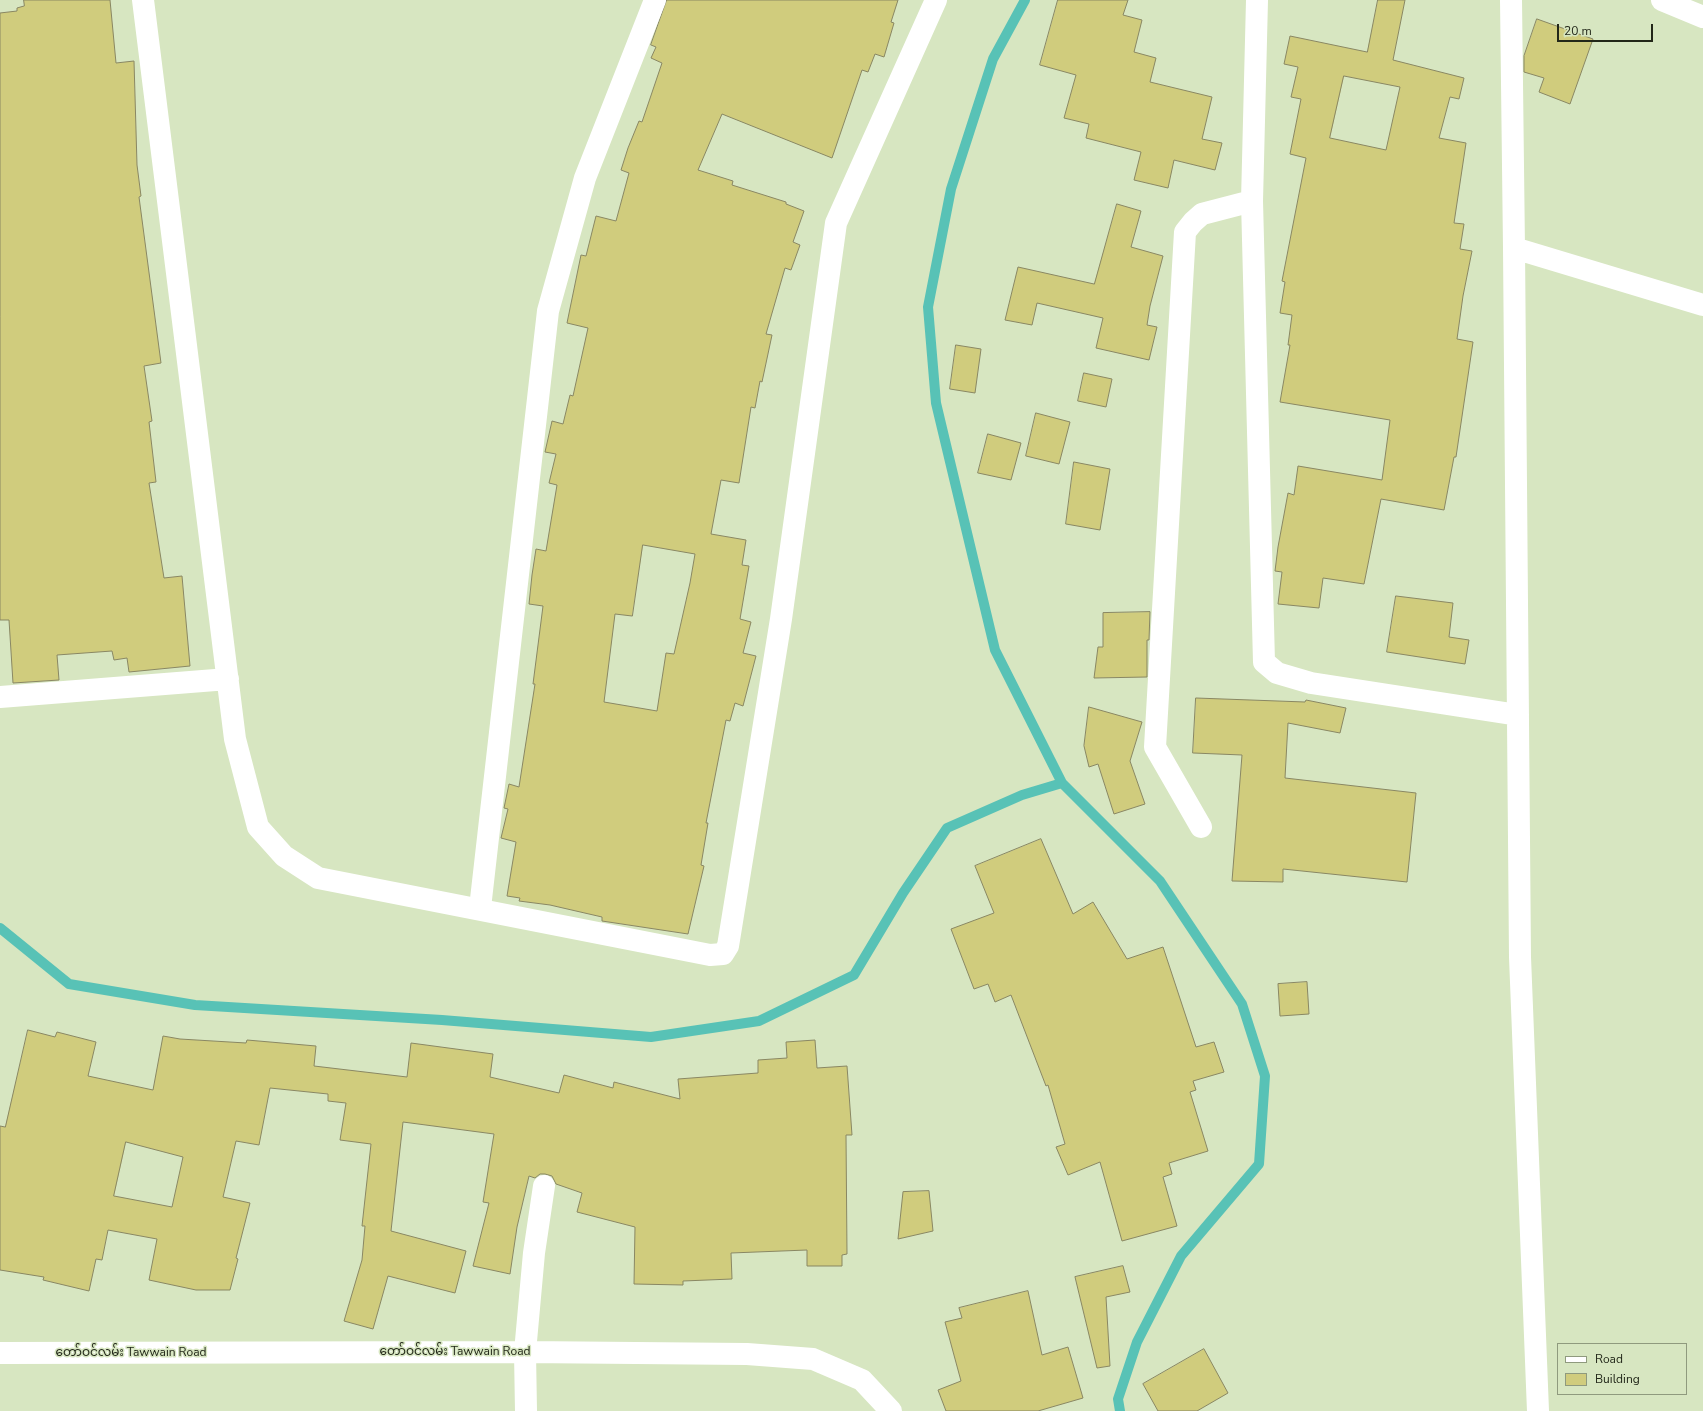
<!DOCTYPE html>
<html>
<head>
<meta charset="utf-8">
<style>
	body { margin:0 }
	#map { position:relative; width:1703px; height:1411px; overflow:hidden; background:#d7e6c1; font-family:"Nunito Sans",sans-serif }
	canvas { display:block }
	.legend { position:absolute; left:1557px; top:1343px; width:130px; height:52px; box-sizing:border-box; background:#d7e6c1; border:1px solid #8f9a7e; margin:0; padding:5px 7px; list-style:none; font-size:12px; color:#222719 }
	.legend li { display:flex; align-items:center; gap:8px; height:20px }
	.legend b { width:20px; border:1px solid #8f9a7e }
	.scale { position:absolute; left:1557px; top:24px; width:96px; height:18px; box-sizing:border-box; border:2px solid #222719; border-top:0; padding-left:5px; font-size:12px; line-height:14px; white-space:nowrap; color:#222719; -webkit-text-stroke:3px #d7e6c1; paint-order:stroke }
</style>
</head>
<body>
<div id="map">
<canvas width="1703" height="1411"></canvas>
<ul class="legend">
<li><b style="height:5px;background:#fff"></b>Road</li>
<li><b style="height:11px;background:#d0cc7d"></b>Building</li>
</ul>
<div class="scale">20 m</div>
</div>
<script>
const ctx = document.querySelector('canvas').getContext('2d');
ctx.lineJoin = 'round';
function trace(path, color, width, dash) { ctx.strokeStyle = color; ctx.lineWidth = width; ctx.lineCap = dash ? 'butt' : 'round'; ctx.setLineDash(dash || []); ctx.stroke(path); }
function paint(path, color) { ctx.fillStyle = color; ctx.fill(path, 'evenodd'); }
function label(font, color, halo, rows, align = 'center') {
  ctx.font = font + ' "Nunito Sans","Noto Sans Myanmar",sans-serif'; ctx.lineWidth = 3; ctx.setLineDash([]); ctx.textBaseline = 'middle'; ctx.strokeStyle = halo; ctx.fillStyle = color; for (const [text, x, y, turn = 0] of rows) {
    ctx.save(); ctx.translate(x, y); ctx.rotate((+turn || 0) * Math.PI / 180); ctx.textAlign = isNaN(turn) ? turn : align; if (halo) ctx.strokeText(text, 0, 0); ctx.fillText(text, 0, 0); ctx.restore();
  }
}
const stream = new Path2D(`
	M1025 0 993 59 951 189 928 307 936 403 995 650 1062 783 1160 881 1242 1004 1265 1076 1259 1164 1181 1256 1137 1342 1118 1399 1120 1411
	M0 928 69 984 195 1005 442 1020 651 1037 759 1021 854 975 903 893 947 828 1022 795 1062 783`);
const building = new Path2D(`
	M24 0H110L116 63 134 61 137 165 141 196 139 197 161 363 144 366 152 421 149 422 156 482 149 483 164 578 182 576 190 666 129 672 127 658 114 660 112 651 57 655 59 680 13 683 9 620H0V13L17 11V8L24 6Z
	M667 0H898L891 22 894 23 884 57 875 54 868 72 862 70 832 158 722 114 698 170 733 181 732 185 786 202V204L804 211 793 242 800 245 791 270 785 268 766 334 772 335 762 382 760 381 755 408 751 407 739 483 721 480 711 534 746 540 742 565 749 566 740 619 751 622 743 653 756 656 743 706 735 703 730 721 726 720 706 823H708L701 865 704 866 688 934 602 921V917L550 905 519 901 520 898 507 896 516 842 501 838 508 809 504 808 509 784 519 787 535 684H533L543 606 529 604 532 575 536 549 546 551 557 485 549 483 556 454 545 452 552 421 563 424 570 395 573 396 588 328 567 323 581 255 586 256 596 216 616 221 629 173 621 170 628 148 639 121 642 122 662 63 651 58 656 47 651 45ZM643 545 695 554 690 583 674 654 666 653 657 711 604 702 615 614 632 616Z
	M1058 0H1128L1123 15 1142 20 1134 52 1156 58 1150 82 1212 97 1202 139 1222 143 1215 170 1174 160 1168 188 1134 180 1141 152 1086 138 1089 124 1064 118 1076 75 1040 65Z
	M1378 0H1405L1393 60 1464 78 1459 99 1450 97 1439 138 1466 143 1454 223 1464 224 1460 249 1472 251 1463 296 1457 339 1473 342 1456 457H1454L1444 510 1381 499 1364 584 1323 578 1319 608 1278 604 1282 572 1275 571 1278 547 1288 493 1294 495 1298 466 1382 480 1390 420 1280 402 1290 345H1288L1292 315 1280 313 1285 282 1282 281 1306 158 1290 154 1301 99 1291 97 1298 67 1284 64 1290 36 1367 52ZM1344 76 1400 87 1386 150 1330 138Z
	M1537 19 1593 39 1570 104 1539 92 1544 78 1524 72V56Z
	M1117 204 1141 211 1131 247 1163 256 1150 306 1147 325 1157 327 1149 360 1096 348 1103 318 1037 303 1032 325 1005 320 1018 267 1094 284Z
	M956 345 981 349 975 393 950 389Z
	M1084 373 1112 379 1106 407 1078 401Z
	M1036 413 1070 422 1059 464 1026 456Z
	M988 434 1021 443 1011 480 978 473Z
	M1074 462 1110 469 1100 530 1066 524Z
	M1396 596 1453 603 1449 637 1469 640 1465 664 1387 652Z
	M1150 612 1149 640H1147V677L1094 678 1098 647H1103V613Z
	M1196 698 1305 702 1306 700 1346 708 1340 733 1288 723 1285 778 1416 793 1407 882 1283 869V882L1232 881 1242 755 1193 753Z
	M1089 707 1142 722 1130 761 1145 804 1114 814 1098 764 1089 767 1084 746Z
	M1041 839 1073 914 1093 902 1127 959 1163 947 1196 1047 1214 1042 1224 1072 1193 1081 1196 1090 1190 1092 1208 1151 1169 1163 1172 1174 1163 1177 1177 1226 1122 1241 1100 1162 1068 1175 1056 1147 1065 1144 1048 1085 1046 1086 1011 995 995 1002 988 984 974 989 951 929 994 913 975 866Z
	M1307 982 1309 1014 1280 1016 1278 984Z
	M28 1030 55 1037 57 1032 96 1042 88 1076 153 1090 163 1036 180 1039 246 1043 247 1040 316 1046 314 1066 407 1077 411 1043 493 1054 490 1077 559 1093 564 1075 613 1088 614 1082 680 1099 678 1079 758 1073V1060L787 1058 786 1042 815 1040 817 1068 847 1066 852 1135H846L847 1254 842 1255V1266H807V1250L731 1253 732 1279 683 1281V1285L634 1284 635 1227 577 1212 582 1193 556 1184 552 1176 545 1174H540L535 1178 529 1176 517 1227 510 1274 473 1266 489 1203 483 1202 494 1134 403 1122 391 1231 466 1251 455 1293 388 1276 373 1329 344 1321 362 1260 365 1226H362L371 1144 340 1140 346 1103 328 1101V1094L270 1088 259 1145 236 1141 223 1197 250 1203 236 1258 238 1259 230 1290H196L149 1280 157 1239 108 1230 102 1260 96 1259 89 1291 43 1280 44 1277 0 1270V1126L5 1127ZM126 1142 183 1157 172 1207 114 1196Z
	M929 1191 933 1231 898 1239 903 1192Z
	M1123 1266 1130 1292 1106 1297 1110 1366 1097 1368 1075 1277Z
	M1028 1291 1042 1355 1068 1347 1083 1398 1038 1411H946L938 1390 961 1381 945 1322 962 1318 959 1308Z
	M1204 1349 1228 1393 1197 1411H1158L1143 1384Z`);
const minor = new Path2D(`
	M143 0 235 739 258 827 284 856 318 878 710 955 723 954 728 946 781 619 836 223 936 0
	M1511 0 1514 248 1520 957 1538 1411
	M1662 0 1703 17
	M1252 201 1264 662 1277 673 1311 683 1518 715
	M1514 248 1703 305
	M0 697 228 679
	M1201 827 1155 747 1185 232 1193 222 1202 214 1252 201 1257 0
	M480 908 548 311 585 178 655 0
	M0 1353 525 1352 747 1354 813 1359 862 1380 891 1411
	M526 1411 525 1352 534 1253 544 1186`);
const streetNames = [
	["တော်ဝင်လမ်း Tawwain Road",455,1352],
	["တော်ဝင်လမ်း Tawwain Road",131,1353]
];
trace(stream, '#58c2b6', 10);
paint(building, '#d0cc7d');
trace(building, '#898763', 1);
trace(minor, '#fff', 22);
label('12px', '#222719', '#d7e6c1', streetNames);
</script>
</body>
</html>
